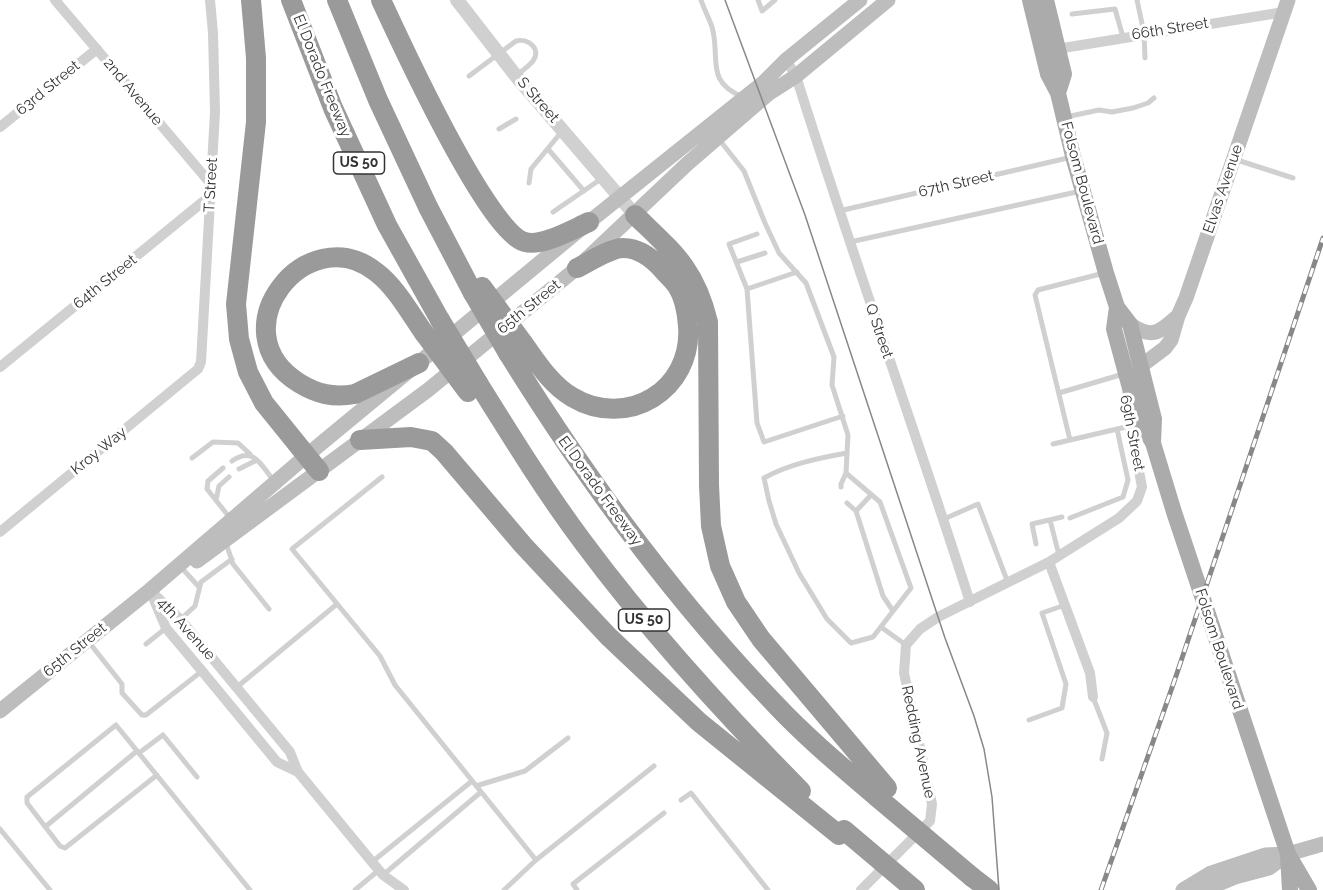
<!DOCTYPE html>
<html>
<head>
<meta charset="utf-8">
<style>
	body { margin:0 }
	canvas { display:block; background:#fff }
</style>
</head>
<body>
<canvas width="1323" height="890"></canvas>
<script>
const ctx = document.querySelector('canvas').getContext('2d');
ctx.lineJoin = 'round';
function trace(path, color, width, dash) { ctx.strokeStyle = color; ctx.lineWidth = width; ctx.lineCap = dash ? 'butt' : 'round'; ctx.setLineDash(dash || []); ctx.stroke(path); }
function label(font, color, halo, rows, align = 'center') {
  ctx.font = font + ' Raleway,sans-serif'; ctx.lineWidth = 6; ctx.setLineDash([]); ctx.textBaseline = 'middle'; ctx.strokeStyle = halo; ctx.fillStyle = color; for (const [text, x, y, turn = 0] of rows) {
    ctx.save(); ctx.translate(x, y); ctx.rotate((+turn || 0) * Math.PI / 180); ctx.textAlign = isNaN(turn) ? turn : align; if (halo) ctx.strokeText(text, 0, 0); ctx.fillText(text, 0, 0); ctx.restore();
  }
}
const service = new Path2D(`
	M701 0C704 9 709 18 712 27 721 58 704 81 743 97
	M758 0 762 11 775 0
	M1137 0 1144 33 1145 58
	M1072 14 1115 9 1123 37
	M469 76 516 41C527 38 542 48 533 61 529 66 522 71 517 75
	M1066 117 1099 110 1112 112 1133 108 1148 103 1154 98
	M499 129 516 119
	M718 138 744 171 765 223 779 253 806 283 834 357 832 385 848 435 846 473 880 502 911 588 873 637 851 643 827 619 799 573 776 524 769 501 764 478C789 464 819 458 847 453
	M548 149 584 191
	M1234 159 1293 178
	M529 183 531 169 563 130
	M839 211 1072 157
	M553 212 601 179
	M757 234 729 244 747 289 757 423 764 442 843 416
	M850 242 1081 191
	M737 262 765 253
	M747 289 797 272
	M1059 393 1120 375
	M1070 440 1035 295 1038 290 1104 273
	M1053 444 1130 426
	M192 458 213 442 238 443 250 454
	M232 461C254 446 261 465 274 481
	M223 468 208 481 207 489 230 518
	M239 469 257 460
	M382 477 292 549 380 656 395 685 536 860
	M841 487V484L846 473
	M871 495 856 511 883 596 893 611
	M216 500 219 486 229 477
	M847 503 856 511
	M1070 518 1123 497 1128 480 1117 429
	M944 519 978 504 1008 583
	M1050 520 1059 555
	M226 543 233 564 269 609
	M1036 544 1032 524 1062 517
	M180 566 199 587
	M181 619 195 606 201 582 232 559
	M881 627 906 645
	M88 641 122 684V693L142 715H146L202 671
	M146 644 166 628
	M237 687 337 604
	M1093 697 1107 733 1102 759
	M1029 720 1062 708 1066 684 1042 613 1065 605
	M139 753 163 735 197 777
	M157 775 65 848 60 846 27 803V797L116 725 250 890
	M476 786 525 771 568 738
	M681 800 691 793 768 890
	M45 827 137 751
	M0 829 50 890
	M372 862 472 781
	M383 875 481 792
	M355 890 379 870
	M504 890 536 860 654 766
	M577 890 573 884 664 813`);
const minor = new Path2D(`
	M55 0 211 184
	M1057 49 1284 12
	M786 60 796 76C851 252 914 426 970 602
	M0 127 97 49
	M0 367 210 196
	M0 532 198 369 201 362 215 112 213 33 210 0
	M1049 562 1090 673 1093 697
	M150 590 180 619 290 752 298 772 372 862 383 875 404 890
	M152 595 166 628 202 671 277 762 298 772
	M861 890 930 821 932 804 904 673 906 645 920 629 938 617 1049 562 1119 518 1137 501 1142 487 1125 397`);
const tertiary = new Path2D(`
	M457 0 516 76 635 215`);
const secondary = new Path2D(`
	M1130 324C1152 340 1160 332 1178 316
	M1141 366 1165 348 1171 340 1178 316 1186 298 1288 0
	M197 561 428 390 577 268 687 164 768 94 796 76 888 0
	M0 711 150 590 306 456 589 222 764 82 786 60 860 0
	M1183 890 1211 873 1265 855 1288 854 1323 844
	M1204 890 1235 877 1269 868 1288 854`);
const primary = new Path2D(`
	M1030 0 1048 74 1058 93 1073 156 1106 273 1117 307 1130 324 1154 419 1153 443
	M1046 0 1064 74 1058 93
	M1117 307 1114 329 1138 418 1153 443 1174 512 1288 854 1309 890
	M1288 855 1290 890`);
const motorway = new Path2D(`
	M251 0 256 58V122L236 304 239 339 248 372 264 403 319 471
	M291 0 333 108 387 225 440 320
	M337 0 378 100 428 207 473 293
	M381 0C400 41 488 233 525 242 542 247 573 229 589 222
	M635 215C673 252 695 268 708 322L709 485 711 526 720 566 736 602 761 639 887 788
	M523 343C537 362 551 385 572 397 627 430 693 390 688 326 687 313 685 298 677 286 673 280 667 275 662 269 652 258 640 248 623 248 611 248 589 262 577 268
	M508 353C586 479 673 598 776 705 807 738 842 767 877 797
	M419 363 355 394C333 398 317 394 299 383 216 331 307 217 376 272 396 287 410 313 424 333
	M478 383C511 436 545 491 583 542 649 631 723 712 801 791
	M360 440 411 437 432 441 444 452 523 545 608 636 699 722 839 835
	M972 877 989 890`);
const tram = new Path2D(`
	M725 0 805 215 945 638 974 716 984 749 992 797 999 890`);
const rail = new Path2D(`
	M1101 890 1174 682 1323 238`);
const motorwayBridge = new Path2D(`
	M482 287 523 343
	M473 293 508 353
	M440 320 478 383
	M424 333 468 392
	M877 797 972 877
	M844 830 915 890`);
const shields = [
	[359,163,51],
	[644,620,51]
];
const shieldNames = [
	["US 50",359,163],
	["US 50",644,620]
];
const streetNames = [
	["66th Street",1170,29,-9],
	["El Dorado Freeway",322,76,68],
	["63rd Street",48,88,-39],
	["2nd Avenue",133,92,50],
	["S Street",538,100,49],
	["Folsom Boulevard",1082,183,75],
	["67th Street",956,184,-13],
	["T Street",211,185,-87],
	["Elvas Avenue",1223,189,-71],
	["64th Street",105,282,-39],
	["65th Street",529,307,-39],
	["Q Street",879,331,71],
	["69th Street",1132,433,79],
	["Kroy Way",99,451,-39],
	["El Dorado Freeway",600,491,54],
	["4th Avenue",186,629,48],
	["Folsom Boulevard",1219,649,72],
	["65th Street",75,650,-39],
	["Redding Avenue",918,742,78]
];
trace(service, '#d0d0d0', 5);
trace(minor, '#d0d0d0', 10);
trace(tertiary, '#d0d0d0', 14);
trace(secondary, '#bdbdbd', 15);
trace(primary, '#ababab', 16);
trace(motorway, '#9a9a9a', 20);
trace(tram, '#888', 1.5);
trace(rail, '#888', 5);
trace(rail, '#fff', 3, [9]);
trace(motorwayBridge, '#9a9a9a', 20);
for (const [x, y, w] of shields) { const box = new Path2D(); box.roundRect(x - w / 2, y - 11, w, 22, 4.5); ctx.fillStyle = '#fff'; ctx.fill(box); trace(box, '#333', 1.5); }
label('bold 14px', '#333', null, shieldNames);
label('15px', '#333', '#fff', streetNames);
</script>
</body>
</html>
